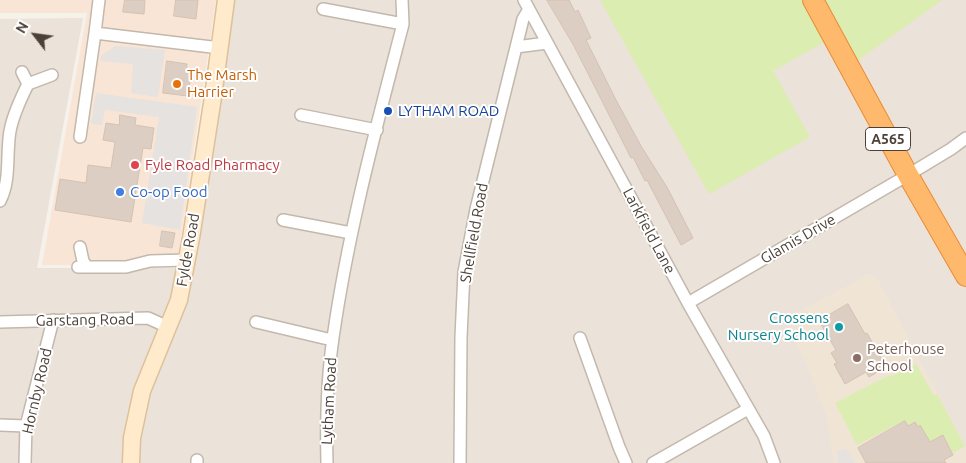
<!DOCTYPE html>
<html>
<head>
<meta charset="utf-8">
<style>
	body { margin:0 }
	#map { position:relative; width:966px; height:463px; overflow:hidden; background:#f6f1eb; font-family:Ubuntu,sans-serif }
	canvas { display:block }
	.north { position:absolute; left:10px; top:10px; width:50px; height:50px; -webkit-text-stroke:4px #fff; paint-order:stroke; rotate:300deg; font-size:14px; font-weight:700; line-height:20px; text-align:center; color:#4c4138 }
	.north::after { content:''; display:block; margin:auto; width:18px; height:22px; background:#4c4138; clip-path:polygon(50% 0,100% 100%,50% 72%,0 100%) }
</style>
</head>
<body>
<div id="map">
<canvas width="966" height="463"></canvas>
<div class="north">N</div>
</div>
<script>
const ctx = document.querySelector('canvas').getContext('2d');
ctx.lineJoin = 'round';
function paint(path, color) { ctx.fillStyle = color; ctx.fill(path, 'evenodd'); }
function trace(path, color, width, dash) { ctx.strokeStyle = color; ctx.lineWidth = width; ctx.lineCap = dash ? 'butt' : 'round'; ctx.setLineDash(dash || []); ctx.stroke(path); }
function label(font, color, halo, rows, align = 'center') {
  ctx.font = font + ' Ubuntu,sans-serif'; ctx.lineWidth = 4; ctx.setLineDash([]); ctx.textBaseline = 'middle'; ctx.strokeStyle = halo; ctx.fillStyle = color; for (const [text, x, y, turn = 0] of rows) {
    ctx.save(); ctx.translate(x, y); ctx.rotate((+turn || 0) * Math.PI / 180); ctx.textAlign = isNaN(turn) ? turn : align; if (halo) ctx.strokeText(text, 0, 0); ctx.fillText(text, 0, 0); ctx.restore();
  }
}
const residential = new Path2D(`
	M231 0H966V463H0V19L83 18 37 268H194Z`);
const commercial = new Path2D(`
	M0 0H216L177 265H42L87 13H0Z`);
const education = new Path2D(`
	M871 273 874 277 876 276 966 447V463H834L826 415 805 362 785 319Z`);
const green = new Path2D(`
	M600 0H808L830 39 773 71 810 137 709 194Z
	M823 0H942L857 61Z
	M916 364 934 396 937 394 965 446 953 453 944 436 930 442 920 425 918 427 915 422 908 426 905 420 857 445 835 403 890 375 891 377Z`);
const parking = new Path2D(`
	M115 46 165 50 158 97 131 93 133 64 100 61 101 56Z
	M96 93 197 107 180 230 142 223 159 117 105 110 102 125 91 124Z
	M844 449 850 453 854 463H838L837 451Z`);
const building = new Path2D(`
	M125 0H145L144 14 123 12Z
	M176 0H198L196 19 174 16Z
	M547 0H569L575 12 578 10 591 38 586 40 616 100 641 146 668 189 693 238 681 245 647 180 645 181 633 157 631 158 574 46Z
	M167 61 187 64 186 73 191 74 188 96 163 93Z
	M120 115 136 118 135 125 154 128 151 149 143 148 131 222 55 210 60 179 86 183 88 165 111 168 115 142 103 140 106 123 119 125Z
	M162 231 175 233 172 248 160 246Z
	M848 304 865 334 867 333 886 367 869 377 866 372 845 384 834 364 837 363 831 353 836 350 819 321Z
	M905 421 908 426 915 422 918 427 920 425 930 442 943 435 953 455 944 460 946 463H866L858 448Z`);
const street = new Path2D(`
	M99 0 95 33 220 48
	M524 0 688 303 764 436 774 463
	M323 9 403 24
	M516 47 547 43
	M22 72 28 84
	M301 115 377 130
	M80 137 95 33
	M0 201C11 180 6 154 10 131 13 115 20 100 28 84L52 75
	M283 220 351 233
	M80 247 83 261 87 267
	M78 267H126L150 261 187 260
	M688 303 908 175 951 149 966 138
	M0 322 148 318 168 327
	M256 322 332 340
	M580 338 619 447 626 463
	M0 425 26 426
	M197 460V463
	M25 463 26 426 53 320
	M327 463C326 422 327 378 333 338 348 232 376 128 403 24L402 0
	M460 463 461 337 464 272 476 209 523 19 529 9
	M653 463 748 409`);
const secondary = new Path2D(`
	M131 463 132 438 142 391 179 300 191 238 213 97 226 0`);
const highway = new Path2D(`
	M813 0 908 175 966 276`);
const markers = [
	[177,84,5,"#e8710a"],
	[388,111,5,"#1a4fb4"],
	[135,165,5,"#e0444e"],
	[120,192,5,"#3f7fe0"],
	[839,327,5,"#0f9aa8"],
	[857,358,5,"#8d6e63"]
];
const shields = [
	[888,139,45]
];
const shieldNames = [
	["A565",888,139]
];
const foodNames = [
	["The Marsh",187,75],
	["Harrier",187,92]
];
const transitNames = [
	["LYTHAM ROAD",398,111]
];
const healthNames = [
	["Fyle Road Pharmacy",145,165]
];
const shopNames = [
	["Co-op Food",130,192]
];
const streetNames = [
	["Larkfield Lane",649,231,62],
	["Shellfield Road",474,233,-80],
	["Glamis Drive",798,239,-30],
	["Fylde Road",188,250,-80],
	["Garstang Road",85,320,-1],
	["Hornby Road",37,391,-77],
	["Lytham Road",329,401,-87]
];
const cultureNames = [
	["Crossens",829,318],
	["Nursery School",829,335]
];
const educationNames = [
	["Peterhouse",867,349],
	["School",867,366]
];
paint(residential, '#ebe2d9');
paint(commercial, '#f9e5d6');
paint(education, '#f0e4d4');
paint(green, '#dbedb1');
paint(parking, '#e5e2df');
paint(building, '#dccec2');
trace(building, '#d5c2b2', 1);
trace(street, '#c3b8ac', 14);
trace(secondary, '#ddc19a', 19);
trace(highway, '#ea8b32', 22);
trace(street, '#fff', 11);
trace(secondary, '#ffebcc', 16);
trace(highway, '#ffb96d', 20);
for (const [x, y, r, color] of markers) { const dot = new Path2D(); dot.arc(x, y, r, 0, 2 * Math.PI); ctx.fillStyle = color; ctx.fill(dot); trace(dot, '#fff', 2); }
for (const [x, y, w] of shields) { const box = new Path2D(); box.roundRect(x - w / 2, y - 11.5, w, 23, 4); ctx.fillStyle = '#fff'; ctx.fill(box); trace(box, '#4c4138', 1); }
label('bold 14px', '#4c4138', null, shieldNames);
label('15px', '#c56008', '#fff', foodNames, 'left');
label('15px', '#164399', '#fff', transitNames, 'left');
label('15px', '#be3a42', '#fff', healthNames, 'left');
label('15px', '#366cbe', '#fff', shopNames, 'left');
label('15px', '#4c4138', '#fff', streetNames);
label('15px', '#0d838f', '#fff', cultureNames, 'right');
label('15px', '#785e54', '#fff', educationNames, 'left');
</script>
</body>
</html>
